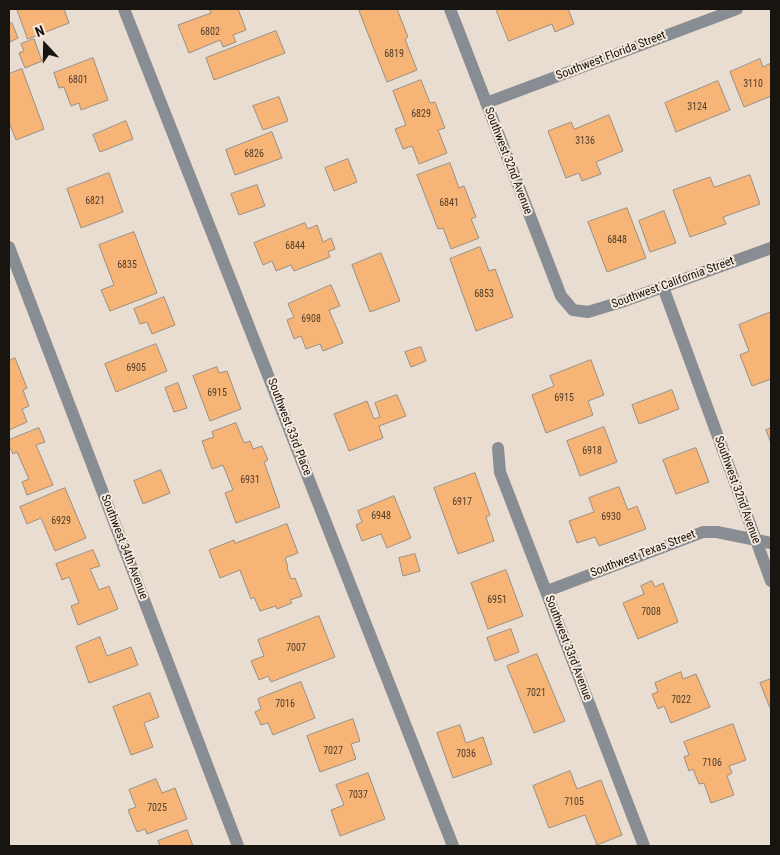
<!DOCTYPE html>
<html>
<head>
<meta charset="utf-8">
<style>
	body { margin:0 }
	#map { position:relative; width:780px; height:855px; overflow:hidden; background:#e9dcd0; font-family:"Roboto Condensed",sans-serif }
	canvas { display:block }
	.frame { position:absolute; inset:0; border:10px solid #181410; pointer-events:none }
	.north { position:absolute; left:20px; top:20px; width:50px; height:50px; -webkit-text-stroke:4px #f6e9dd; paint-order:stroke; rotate:339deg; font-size:14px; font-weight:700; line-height:20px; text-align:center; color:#181410 }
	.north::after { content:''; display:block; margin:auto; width:18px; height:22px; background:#181410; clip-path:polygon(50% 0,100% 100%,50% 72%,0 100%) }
</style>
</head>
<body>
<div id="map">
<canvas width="780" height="855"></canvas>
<div class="frame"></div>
<div class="north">N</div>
</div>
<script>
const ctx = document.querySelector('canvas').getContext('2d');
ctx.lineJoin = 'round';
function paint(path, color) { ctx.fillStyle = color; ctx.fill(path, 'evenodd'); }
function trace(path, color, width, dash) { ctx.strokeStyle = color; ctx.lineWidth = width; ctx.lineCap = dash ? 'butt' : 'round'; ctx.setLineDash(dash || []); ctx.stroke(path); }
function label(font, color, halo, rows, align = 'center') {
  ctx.font = font + ' "Roboto Condensed",sans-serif'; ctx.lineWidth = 4; ctx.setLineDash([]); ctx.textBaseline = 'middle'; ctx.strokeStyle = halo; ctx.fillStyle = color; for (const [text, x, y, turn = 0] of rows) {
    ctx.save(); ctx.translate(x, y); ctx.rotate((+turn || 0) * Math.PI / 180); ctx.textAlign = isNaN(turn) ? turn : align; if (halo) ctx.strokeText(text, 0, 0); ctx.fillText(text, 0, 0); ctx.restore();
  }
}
const building = new Path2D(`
	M17 9H64L69 23 28 39Z
	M209 9H238L246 30 233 35 236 42 223 47 220 40 189 53 178 25 211 13Z
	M363 9H397L408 37 405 39 417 70 387 82 359 11Z
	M496 9H568L574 24 555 32 552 24 509 41Z
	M12 23 18 38 10 42 9 24Z
	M276 31 285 53 214 80 206 58Z
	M34 39 42 61 25 68 19 53 24 51 21 44Z
	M93 58 108 100 81 110 79 103 71 106 64 87 59 88 54 73Z
	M760 59 763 67 771 63V96L744 107 730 72Z
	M22 69 44 129 16 140 9 122V74Z
	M421 80 430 103 435 102 445 128 438 130 447 153 419 164 412 146 403 149 395 129 406 125 393 91Z
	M718 81 730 110 676 132 665 103Z
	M279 97 288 121 263 130 253 106Z
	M609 115 623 151 596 162 601 174 582 181 579 173 566 178 548 131 571 122 574 129Z
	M126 121 133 139 100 152 93 135Z
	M272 132 282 158 235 175 226 150Z
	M348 159 357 182 334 191 325 168Z
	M450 163 459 188 464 186 476 217 471 219 479 238 451 249 443 228 438 229 417 175Z
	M109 173 123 212 81 228 67 189Z
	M750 175 760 204 723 217 726 224 690 237 673 190 710 177 714 187Z
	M257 185 265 206 239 215 231 194Z
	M627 208 646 258 607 272 588 222Z
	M664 211 676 243 650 252 639 221Z
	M305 223 308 229 317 225 323 242 331 238 335 249 328 252 330 257 294 271 291 265 276 271 272 261 263 265 254 243Z
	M134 232 157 293 110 311 101 290 114 285 99 245Z
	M480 247 489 271 495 269 513 317 476 331 450 259Z
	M381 253 400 301 370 312 352 265Z
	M331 285 340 306 329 310 343 343 323 351 320 344 306 349 301 336 294 339 287 320 294 317 288 304Z
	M164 297 175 325 152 334 147 322 140 324 134 309Z
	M771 312V379L752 386 740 355 749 351 739 325Z
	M156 344 167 371 116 392 105 364Z
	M421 347 426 361 411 367 405 352Z
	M15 358 27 388 23 390 29 406 22 409 27 422 9 430V361Z
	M591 360 604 395 588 401 593 415 546 433 532 395 554 386 550 376Z
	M217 367 219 373 227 371 241 409 210 421 193 376Z
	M178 383 187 408 174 412 165 388Z
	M672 390 679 409 639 424 632 405Z
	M397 395 406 416 379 426 383 438 349 451 334 414 367 401 374 419 380 417 375 403Z
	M236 423 244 443 250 441 253 449 262 446 268 460 264 462 280 507 236 523 225 493 233 490 223 465 212 469 202 441 214 437 212 432Z
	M604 427 617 462 580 476 567 441Z
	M39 428 45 442 36 445 53 485 27 495 22 482 29 479 17 452 13 454 9 445V440Z
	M771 428V443L766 430Z
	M696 448 709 482 676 494 663 460Z
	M161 470 170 493 143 504 134 481Z
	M475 473 490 515 486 517 494 541 458 554 434 488Z
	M619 487 628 510 637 506 646 529 599 546 595 537 577 543 569 521 594 512 589 498Z
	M65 488 86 538 55 551 41 518 27 524 20 507Z
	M394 496 411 538 387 548 381 534 362 541 356 525 362 522 358 511Z
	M287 524 298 553 285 558 288 567 287 568 291 579 295 578 302 596 290 600 292 603 277 609 276 606 260 611 254 597 251 599 240 570 220 578 209 550 234 540 235 543Z
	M93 550 100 566 90 569 99 590 109 586 118 609 78 625 71 606 79 603 69 577 62 580 56 564Z
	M415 554 420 571 403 576 399 558Z
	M506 570 523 616 488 629 471 583Z
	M652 581 655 587 663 583 678 622 638 639 623 603 644 594 641 586Z
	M319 616 335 657 271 682 268 676 259 680 251 661 264 656 258 640Z
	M511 629 519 652 495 661 487 638Z
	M100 637 107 656 131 647 138 665 89 683 76 647Z
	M537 654 565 721 534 733 507 666Z
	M681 672 683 679 696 674 710 707 671 723 664 706 658 709 652 694 658 692 655 683Z
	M771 679V707L770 708 760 683Z
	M301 682 315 718 273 735 268 723 261 725 255 712 261 709 258 699Z
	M150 693 159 717 144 723 153 747 131 755 113 707Z
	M353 719 360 741 351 744 356 759 320 772 307 736Z
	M733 724 746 760 729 766 732 773 727 776 734 795 711 803 704 783 699 784 693 769 689 771 684 757 689 755 684 742Z
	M460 725 466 743 483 737 492 764 453 778 437 733Z
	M570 771 577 789 601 780 622 835 597 845 585 815 549 828 533 786Z
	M368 773 385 819 340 836 331 810 344 805 336 785Z
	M156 779 162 793 175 788 187 819 147 834 145 829 137 832 128 810 136 807 129 790Z
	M187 830 193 846H160L158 841Z`);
const minor = new Path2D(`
	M124 9 453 846
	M450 9 561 296 573 310 588 312 621 302 771 248
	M486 103 737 9
	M9 247 238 846
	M663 287 771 581
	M498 448 500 472 644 846
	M547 591 703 532H717L771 543`);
const numberNames = [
	["6802",210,32],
	["6819",394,54],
	["6801",78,80],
	["3110",753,84],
	["3124",697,107],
	["6829",421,114],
	["3136",585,141],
	["6826",254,154],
	["6821",95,201],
	["6841",449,203],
	["6848",617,240],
	["6844",295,246],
	["6835",127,265],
	["6853",484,294],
	["6908",311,319],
	["6905",136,368],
	["6915",217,393],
	["6915",564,398],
	["6918",592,451],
	["6931",250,480],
	["6917",462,502],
	["6948",381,516],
	["6930",611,517],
	["6929",61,521],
	["6951",497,600],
	["7008",651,612],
	["7007",296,648],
	["7021",536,693],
	["7022",681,700],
	["7016",285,704],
	["7027",333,751],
	["7036",466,754],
	["7106",712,763],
	["7037",358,795],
	["7105",574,802],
	["7025",157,808]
];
const streetNames = [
	["Southwest Florida Street",611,56,-21],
	["Southwest 32nd Avenue",508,161,69],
	["Southwest California Street",673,283,-20],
	["Southwest 33rd Place",289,427,69],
	["Southwest 32nd Avenue",737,490,70],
	["Southwest 34th Avenue",124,547,69],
	["Southwest Texas Street",643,554,-21],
	["Southwest 33rd Avenue",568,648,69]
];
paint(building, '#f6b576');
trace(building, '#9a8e83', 1);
trace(minor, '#878d92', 12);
label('10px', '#503c2a', null, numberNames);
label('12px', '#181410', '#f6e9dd', streetNames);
</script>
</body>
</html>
